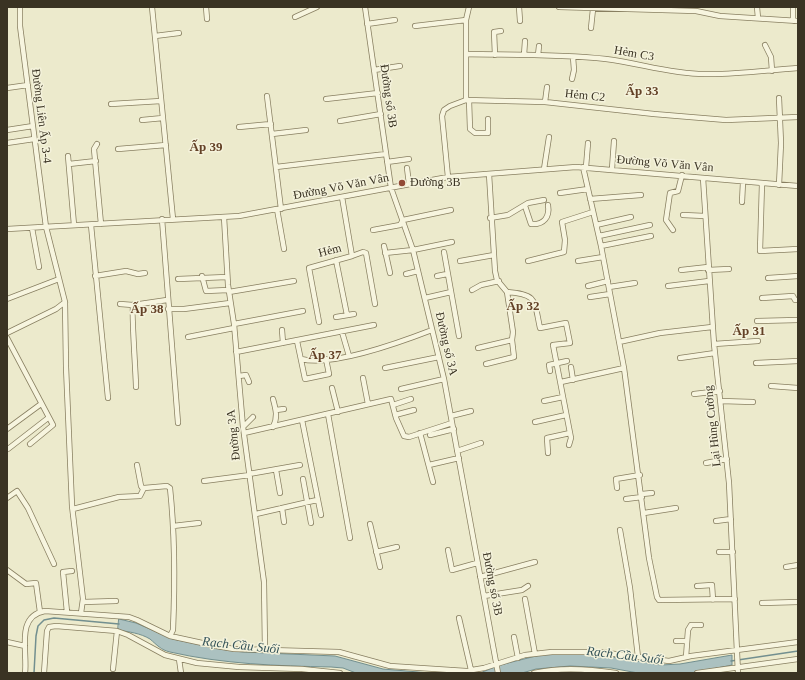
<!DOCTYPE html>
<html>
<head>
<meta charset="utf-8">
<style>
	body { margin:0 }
	#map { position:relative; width:805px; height:680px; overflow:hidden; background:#eceacc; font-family:"Times New Roman",serif }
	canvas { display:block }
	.frame { position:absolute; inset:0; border:8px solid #3a3323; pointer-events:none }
</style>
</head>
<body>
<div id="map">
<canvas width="805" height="680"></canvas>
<div class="frame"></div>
</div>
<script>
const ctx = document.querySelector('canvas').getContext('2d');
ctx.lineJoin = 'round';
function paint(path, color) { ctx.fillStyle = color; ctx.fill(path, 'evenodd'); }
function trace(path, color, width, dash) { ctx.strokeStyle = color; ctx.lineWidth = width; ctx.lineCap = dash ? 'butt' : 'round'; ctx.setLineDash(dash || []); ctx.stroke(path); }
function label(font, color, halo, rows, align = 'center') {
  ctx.font = font + ' "Times New Roman",serif'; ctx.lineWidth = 3; ctx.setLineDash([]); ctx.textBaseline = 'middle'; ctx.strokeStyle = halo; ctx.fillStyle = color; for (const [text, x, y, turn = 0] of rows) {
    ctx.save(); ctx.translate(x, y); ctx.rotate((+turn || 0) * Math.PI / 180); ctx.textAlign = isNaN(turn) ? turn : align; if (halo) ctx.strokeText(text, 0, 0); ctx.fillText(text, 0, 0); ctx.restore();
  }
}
const water = new Path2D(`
	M119 619 136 623 173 639 220 649 243 652 335 656 383 669 430 673H356L343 668 331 667C277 666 223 664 170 652 161 650 157 645 150 639 140 633 129 632 118 630Z
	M581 652 661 665 680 664 732 655V665L692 673H638L611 668 570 666 536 669 522 673H480L500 665 540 655Z`);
const stream = new Path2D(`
	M731 661 798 651
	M34 673 36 636 38 626 44 620 54 618 119 624`);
const minor = new Path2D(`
	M20 7V26L46 227 65 302 66 367 72 506 83 599 81 613
	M152 7 173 219
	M206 7 207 19
	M365 7 391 188 413 250 444 379 498 673
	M519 7 520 21
	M559 7 696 11 720 16 798 21
	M757 7 758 18
	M793 7V21
	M295 17 317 7
	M367 24 395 20
	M415 26 466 20
	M591 28 593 9
	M155 36 179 33
	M765 45 771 57 772 71
	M466 54C513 55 560 54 606 59 639 63 671 74 704 74 736 75 767 70 798 68
	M495 55 494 32 501 31
	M524 55 525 41
	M538 55 539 46
	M374 70 400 66
	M572 79 574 70 573 57
	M7 88 28 85
	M267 96 281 209
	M326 99 378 93
	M466 100V20L469 7
	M469 100 470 129 475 133H488V119
	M545 102 547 87
	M111 104 161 101
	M142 120 163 118
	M340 121 381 114
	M239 127 271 124
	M7 130 33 126
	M272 134 306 130
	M7 143 34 139
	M97 144 94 149 101 224
	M118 149 166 145
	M68 156 74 225
	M387 162 409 159
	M69 164 96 161
	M276 167 386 154
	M583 167 601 246 624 368 649 558 657 597 659 600 735 599
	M586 167 588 143
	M407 168 409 184
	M544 169 549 137
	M612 169 614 141
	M489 174 495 271 497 280 507 292C538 294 534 301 540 328L566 323 570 343 553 345 571 438 569 445
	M448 177 442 116 444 110 450 106 466 100 545 102 654 114 726 120 798 117
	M703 178 714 344 729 483 738 673
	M762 183 760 251 798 249
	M779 185 781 143 779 98
	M560 193 588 189
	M590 199 641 195
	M742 202 743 182
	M525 206 531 224C544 225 550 217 548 205
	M277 209 284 249
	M683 215 705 216
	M224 217 228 285 234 324 243 427 264 582 265 650
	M490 218 508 215 528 203 544 200
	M162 219 178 423
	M91 225 108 398
	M596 225 631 217
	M32 228 39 267
	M7 229 239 216 448 177 576 167 798 186
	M373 230 400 225 403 220 451 210
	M673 230 666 220 670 193 678 191 682 175
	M599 236 650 225
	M384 246 390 273
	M601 246 651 236
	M444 252 459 336
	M385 253 413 250 452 242
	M352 256 363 252 366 253 375 304
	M336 260 347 315
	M460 261 494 255
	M528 261 564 252 565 240 562 222 593 212
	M578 261 603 257
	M681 270 708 267
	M708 270 729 269
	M406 274 418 271
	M95 276 126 271 138 274 145 273
	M202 276 206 291 228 290
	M437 276 447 274
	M768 278 798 276
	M178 279 227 277
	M588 286 608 281
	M668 286 709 281
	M609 287 635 283
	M472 290 481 285 499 281
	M229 292 294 281
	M590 297 610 294
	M425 298 451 292
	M762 298 793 296 795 300H798
	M7 299 59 279
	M120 304 133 305 167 300
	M133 305C131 308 136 376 136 387
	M168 309H184L230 303
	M336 317 354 314
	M757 321 798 320
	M319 322 309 268 352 256 342 197
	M234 324 303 311
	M282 330 283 343
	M342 332 349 356
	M7 333 56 309 65 302
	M188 337 234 328
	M7 338 53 425 30 444
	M297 341 305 379 329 374 326 359
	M619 342 660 333 712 327
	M714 344 758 341
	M478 348 512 340 513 332 507 292
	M236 352 374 325
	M680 358 715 353
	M301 359C333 367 401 342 432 330
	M756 363 798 361
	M486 364 514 357 512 340
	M571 367 573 380
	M385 368 439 357
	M550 371 549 365 567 361
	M239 376 246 375 249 382
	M363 378 368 404
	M561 382 624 368
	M771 386 798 388
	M332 388 338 412
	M401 389 444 379
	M694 394 720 391
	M273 399C276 410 278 417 273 427
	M544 401 563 397
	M721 401 753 402
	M393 405 411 399
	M276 410 284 409
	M328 414 350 538
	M395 415 414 410
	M451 416 471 411
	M302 420 321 515
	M535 422 566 415
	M243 427 253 417
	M7 429 41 404
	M244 433 391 399 396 418 404 436 409 437 452 423
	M420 433 433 482
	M430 435 454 429
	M8 449 48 418
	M457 451 481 443
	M548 453 547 438 570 433
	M706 463 727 459
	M137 465 141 486 143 489
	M429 465 459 458
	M276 470 280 493
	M249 474 300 465
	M303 479 311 523
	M204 481 250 475
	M617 488 616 479 640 475
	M642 494 652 493
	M7 498 17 491 28 508 54 564
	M626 499 642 497
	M282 508 284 522
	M73 509 119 497 140 496 144 488 167 486 170 488C175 535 175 583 173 630L170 636
	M644 513 676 508
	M256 514 317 500
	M716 521 731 519
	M370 524 380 567
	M173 526 199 523
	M620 530 630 588 638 657
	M448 550 452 570 477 563
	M376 552 397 547
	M719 552H733
	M786 567 798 565
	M7 570 26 584 36 583 40 612
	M480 577 535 562
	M697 586 712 585 713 600
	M484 596 522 590 528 586
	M525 599 535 654
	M83 602 116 601
	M762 603 798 602
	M67 612 63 572 72 571
	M459 618 471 670
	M514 637 518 658
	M676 641H687
	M7 642 25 646
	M686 657 688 630 691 625H701
	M179 659 181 673
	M113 669 117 631
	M25 673C28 653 15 616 45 611L129 617 137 620 170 636 216 646 234 649 339 652 390 666 466 671 484 668 525 655 552 652H600L669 661 691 656 798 642
	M44 673 47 631 49 627 56 626 117 631 128 635 165 655 197 663 239 667 302 669 340 673
	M534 673C560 667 590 669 616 673
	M697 673 798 659`);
const markers = [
	[402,183,4,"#924a36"]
];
const streetNames = [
	["Hẻm C3",634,54,10],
	["Đường số 3B",388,96,82],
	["Hẻm C2",585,96,6],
	["Đường Liên Ấp 3-4",41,116,83],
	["Đường Võ Văn Vân",665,164,5],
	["Đường Võ Văn Vân",341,187,-11],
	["Hẻm",330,251,-15],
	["Đường số 3A",446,344,77],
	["Lại Hùng Cường",713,426,-96],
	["Đường 3A",234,435,-96],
	["Đường số 3B",492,584,79]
];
const poiNames = [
	["Đường 3B",410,183]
];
const neighbourhoodNames = [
	["Ấp 33",642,92],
	["Ấp 39",206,148],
	["Ấp 32",523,307],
	["Ấp 38",147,310],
	["Ấp 31",749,332],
	["Ấp 37",325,356]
];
const waterNames = [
	["Rạch Cầu Suối",241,646,6],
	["Rạch Cầu Suối",625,656,7]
];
paint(water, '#abc1c0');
trace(water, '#728f8f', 1);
trace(stream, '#728f8f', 1.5);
trace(minor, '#887f61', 6);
trace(minor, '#f7f5df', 4.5);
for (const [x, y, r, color] of markers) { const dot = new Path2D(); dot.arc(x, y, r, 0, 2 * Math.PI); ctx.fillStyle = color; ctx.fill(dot); trace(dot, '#f4f2db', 1.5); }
label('12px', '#3a3323', '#f4f2db', streetNames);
label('12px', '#3a3323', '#f4f2db', poiNames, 'left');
label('bold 13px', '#634126', '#f4f2db', neighbourhoodNames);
label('italic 13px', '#335258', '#f4f2db', waterNames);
</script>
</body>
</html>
